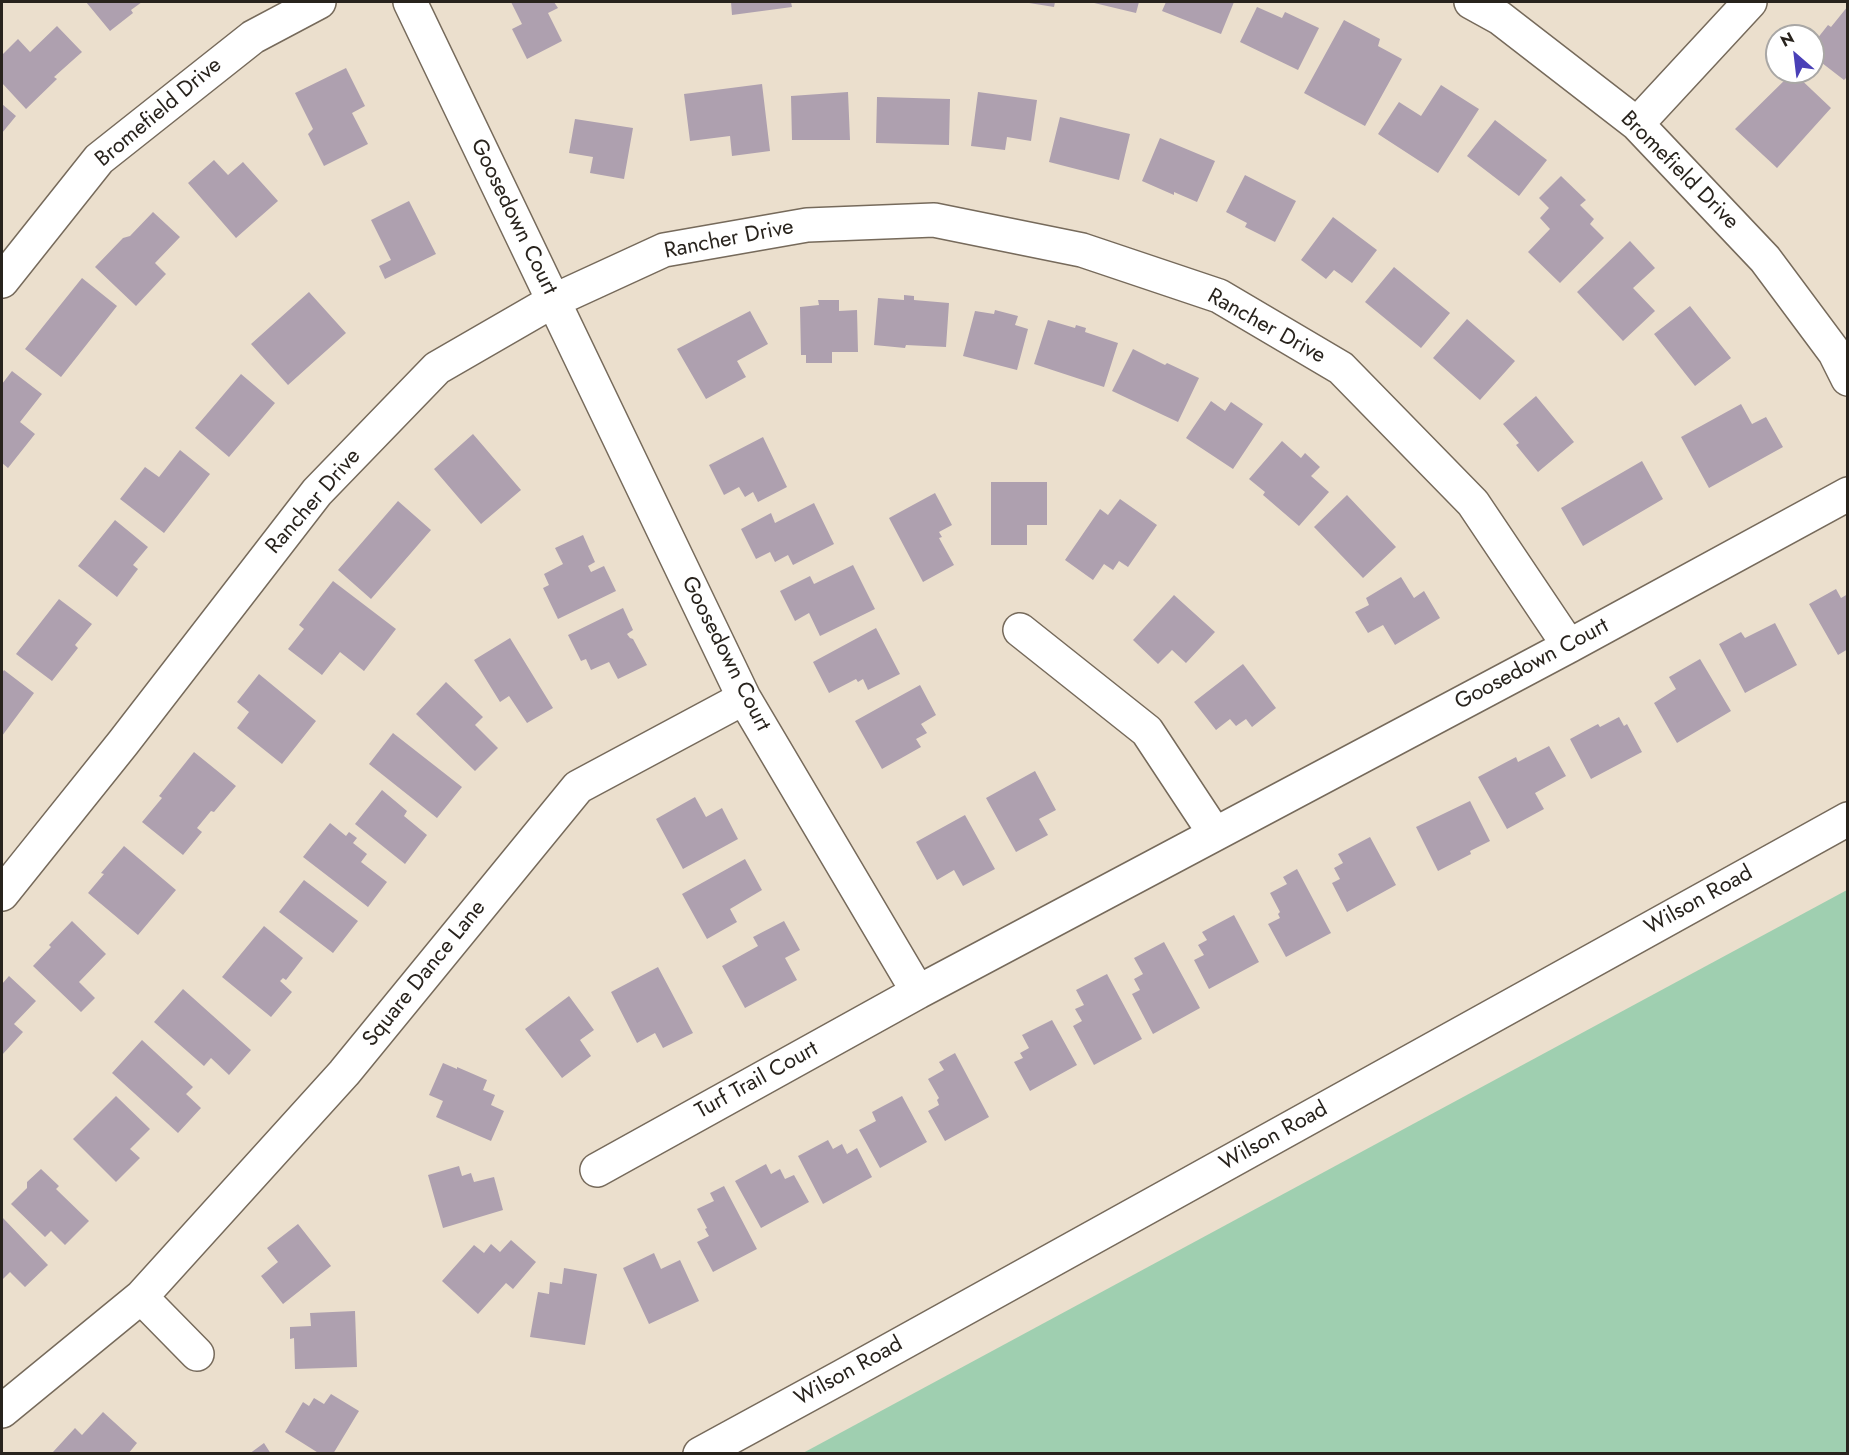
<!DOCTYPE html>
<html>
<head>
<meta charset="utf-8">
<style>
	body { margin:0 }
	#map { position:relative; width:1849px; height:1455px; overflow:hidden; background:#ebdfcd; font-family:Jost,sans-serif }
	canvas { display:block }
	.frame { position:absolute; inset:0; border:3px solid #28231d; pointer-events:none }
	.north { position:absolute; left:1765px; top:24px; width:60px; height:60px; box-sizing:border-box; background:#fff; border:2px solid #a9a7a5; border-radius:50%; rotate:332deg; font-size:16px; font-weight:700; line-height:24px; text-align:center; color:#28231d }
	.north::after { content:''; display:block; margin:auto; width:21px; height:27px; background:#4a40b7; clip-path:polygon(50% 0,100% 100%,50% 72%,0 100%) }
</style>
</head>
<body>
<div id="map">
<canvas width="1849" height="1455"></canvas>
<div class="frame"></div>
<div class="north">N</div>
</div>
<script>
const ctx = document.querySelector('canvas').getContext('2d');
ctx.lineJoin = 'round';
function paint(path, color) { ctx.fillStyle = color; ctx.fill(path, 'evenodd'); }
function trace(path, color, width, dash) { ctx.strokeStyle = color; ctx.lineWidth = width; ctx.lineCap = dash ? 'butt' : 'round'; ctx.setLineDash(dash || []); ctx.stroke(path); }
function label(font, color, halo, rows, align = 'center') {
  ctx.font = font + ' Jost,sans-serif'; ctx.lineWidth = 4.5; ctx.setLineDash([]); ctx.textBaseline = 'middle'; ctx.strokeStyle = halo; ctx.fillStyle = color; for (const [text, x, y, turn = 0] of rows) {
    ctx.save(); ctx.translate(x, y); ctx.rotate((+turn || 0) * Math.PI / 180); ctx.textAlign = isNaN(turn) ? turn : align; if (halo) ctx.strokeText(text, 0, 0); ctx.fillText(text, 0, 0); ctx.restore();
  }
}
const green = new Path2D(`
	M1847 890V1453H803Z`);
const building = new Path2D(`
	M86 2H142L131 10 133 13 110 31Z
	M511 2H554L558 8 548 13 562 41 527 59 512 29 522 24Z
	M731 2H791L792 7 732 15Z
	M1023 2H1055L1054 7Z
	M1090 2H1139L1136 13Z
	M1166 2H1234L1221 34 1162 11Z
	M1848 6V76L1844 80 1813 56V44L1828 25 1831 27Z
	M1257 7 1282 18 1285 12 1319 28 1298 70 1240 42Z
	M1344 20 1380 39 1378 46 1402 59 1365 126 1304 93Z
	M57 26 82 52 54 77 57 79 26 109 2 83V55L18 39 30 52Z
	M346 68 365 106 352 113 368 144 324 166 308 134 313 129 295 93Z
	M1793 72 1831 108 1777 168 1735 129Z
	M762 84 770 151 732 156 730 136 690 141 684 94Z
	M1441 85 1479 109 1438 173 1378 134 1399 102 1421 116Z
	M848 92 850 140H792L791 96Z
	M978 92 1037 100 1031 141 1007 137 1005 150 971 146Z
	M877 97 950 99 949 145 876 143Z
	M2 104 16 116 2 133Z
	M1060 117 1130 134 1119 180 1049 162Z
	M575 119 633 128 624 179 590 173 593 157 569 153Z
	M1495 120 1547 160 1519 196 1467 156Z
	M1160 138 1215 161 1197 202 1174 192V195L1142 181Z
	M214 160 228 175 243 162 278 201 236 238 188 183Z
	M1245 175 1296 201 1275 242 1245 227 1247 223 1226 212Z
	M1561 176 1586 200 1580 205 1594 219 1590 224 1604 238 1560 283 1528 252 1550 229 1540 218 1549 208 1539 198Z
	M409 201 436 254 385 279 379 266 391 260 371 220Z
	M153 212 180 237 155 263 166 274 136 306 95 267 123 238 130 236Z
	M1333 217 1377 250 1352 283 1334 270 1326 279 1301 260Z
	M1630 241 1655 268 1633 288 1655 311 1623 341 1577 292Z
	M1394 267 1450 313 1421 348 1365 302Z
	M82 278 117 306 61 377 25 349Z
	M309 292 346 333 288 385 251 344Z
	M904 295 914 296V300L949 303 946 347 906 345 905 348 874 345 878 298 904 300Z
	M818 300H839V311L857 310 858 352H832V363H806V355H801L800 307 819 305Z
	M1690 306 1731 358 1695 386 1654 334Z
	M995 310 1018 316 1015 325 1028 329 1017 370 963 356 975 311 994 314Z
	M750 311 768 344 737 361 746 377 706 399 677 349Z
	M1467 319 1515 361 1480 400 1433 358Z
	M1048 320 1075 328 1076 325 1086 328 1085 332 1118 343 1104 387 1034 364Z
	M1133 349 1165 365 1167 363 1199 378 1178 422 1112 391Z
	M12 371 42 394 20 422 35 434 8 468 2 463V384Z
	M241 374 275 403 229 457 195 428Z
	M1536 396 1574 442 1538 472 1516 445 1519 443 1503 424Z
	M1211 401 1225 411 1231 402 1263 424 1233 469 1186 438Z
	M1741 404 1752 424 1766 417 1783 447 1709 488 1681 437Z
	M473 434 521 490 481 524 434 469Z
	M763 437 787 487 758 502 753 492 745 497 739 487 724 495 709 465Z
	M1282 441 1301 458 1305 453 1320 467 1311 476 1329 492 1299 526 1263 495 1265 492 1249 479Z
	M180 450 210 474 164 533 120 499 145 467 159 477Z
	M1642 461 1663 499 1583 546 1561 508Z
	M991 482H1047V525H1027V545H991Z
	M935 493 952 525 939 532 942 537 939 538 954 565 923 582 889 518Z
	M1347 495 1396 547 1363 578 1314 527Z
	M1120 499 1157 525 1128 567 1119 561 1113 570 1104 564 1093 580 1065 560 1100 509 1108 515Z
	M398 501 431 530 371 599 338 570Z
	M814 503 834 544 793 565 788 555 775 562 770 552 756 559 741 529 771 513 775 523Z
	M115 520 148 547 133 565 138 569 117 597 78 566Z
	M583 535 595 562 588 566 591 572 604 566 616 591 558 619 543 588 549 585 544 574 563 564 555 548Z
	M853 565 875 609 820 636 809 613 795 621 780 591 810 576 814 584Z
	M1401 577 1414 598 1424 591 1440 618 1395 645 1383 625 1368 633 1355 612 1369 605 1366 598Z
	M333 581 396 629 364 671 340 652 322 675 288 649 304 629 299 625Z
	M1836 589 1841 598 1848 594V649L1838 655 1809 604Z
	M1174 595 1215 632 1186 663 1172 650 1158 664 1133 640Z
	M59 599 92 624 75 645 78 648 52 681 16 654Z
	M623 608 633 630 627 634 630 638 633 639 647 665 618 679 609 662 591 670 586 659 581 661 568 635Z
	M1775 623 1797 665 1745 693 1719 644 1741 632 1745 638Z
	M876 628 900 674 868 690 863 679 858 682 856 679 829 693 813 662Z
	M510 638 553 708 527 723 509 696 500 702 474 660Z
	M1700 659 1731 711 1677 743 1654 703 1676 689 1669 677Z
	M1243 664 1276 708 1252 727 1246 719 1236 726 1230 719 1216 730 1194 702Z
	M4 670 34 693 2 736V673Z
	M259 674 316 721 282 764 237 728 249 712 237 702Z
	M446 682 483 717 475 725 498 748 475 771 416 714Z
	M920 685 936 715 921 724 927 733 916 739 921 747 882 769 855 721Z
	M1619 717 1624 726 1627 724 1642 752 1591 779 1570 739 1598 724 1600 727Z
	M393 733 462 787 437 818 369 764Z
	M1549 746 1566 776 1535 793 1544 809 1507 829 1478 777 1516 757 1518 762Z
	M194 752 236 786 214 812 211 811 197 828 202 832 183 855 142 822 162 798 159 796Z
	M1035 771 1056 810 1039 819 1048 835 1016 852 986 798Z
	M382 790 407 811 404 816 427 835 405 864 355 824Z
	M695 797 706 817 722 808 738 839 683 869 656 819Z
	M1470 801 1490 841 1470 851 1471 854 1438 871 1416 827Z
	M965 815 995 869 963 886 954 870 937 880 916 842Z
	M330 823 346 836 349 832 357 838 353 843 367 854 361 862 387 882 368 907 303 857Z
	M1370 837 1396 885 1347 912 1332 883 1340 879 1334 868 1343 863 1338 854Z
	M124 846 176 890 138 935 88 893 104 874 101 873Z
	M745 859 762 890 730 909 737 922 707 939 682 894Z
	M1297 869 1331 933 1286 957 1268 924 1280 918 1278 914 1280 912 1270 893 1287 884 1283 877Z
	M304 880 358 921 333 953 279 912Z
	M1234 915 1259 962 1209 989 1194 960 1204 955 1198 945 1207 940 1202 932Z
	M72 921 106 954 79 982 95 998 81 1012 33 966 51 947 49 945Z
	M784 921 800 950 785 958 797 980 745 1008 722 966 758 946 753 937Z
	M264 926 303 958 286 980 283 978 280 981 292 992 271 1017 222 977Z
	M1164 942 1200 1008 1153 1034 1132 994 1140 990 1134 979 1143 974 1134 958Z
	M658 967 693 1033 663 1048 655 1033 637 1043 611 992Z
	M1107 974 1142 1039 1094 1065 1073 1026 1082 1021 1075 1009 1084 1005 1076 990Z
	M9 976 36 1001 14 1024 23 1032 2 1055V984Z
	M183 989 251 1050 229 1075 211 1058 204 1066 154 1022Z
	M569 996 594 1030 580 1040 591 1056 562 1078 525 1029Z
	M1052 1020 1077 1065 1030 1091 1014 1062 1023 1058 1020 1053 1029 1048 1022 1035Z
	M142 1040 193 1087 186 1094 201 1108 178 1133 112 1073Z
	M955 1053 989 1117 945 1141 928 1111 939 1105 937 1100 939 1098 928 1079 944 1070 939 1062Z
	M443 1063 457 1069V1067L487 1080 483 1090 495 1095 491 1105 504 1111 491 1141 436 1117 443 1101 429 1095Z
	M116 1096 150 1129 130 1149 140 1158 116 1182 73 1139Z
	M902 1096 927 1142 880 1168 859 1130 876 1121 872 1112Z
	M828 1140 833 1149 842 1144 847 1154 857 1148 872 1177 823 1204 798 1156Z
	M766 1164 771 1174 780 1169 785 1179 794 1175 809 1202 761 1228 735 1181Z
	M459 1166 462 1176 471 1173 474 1182 494 1177 503 1210 443 1228 428 1175Z
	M41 1169 59 1186 56 1189 89 1221 65 1245 51 1231 45 1237 11 1204 27 1188V1182Z
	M724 1186 757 1249 713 1272 697 1242 709 1236 705 1229 707 1228 697 1209 714 1201 710 1193Z
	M2 1217 48 1265 25 1287 10 1272 2 1280Z
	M298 1224 331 1266 283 1304 261 1276 278 1262 267 1248Z
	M511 1240 536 1262 513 1289 506 1283 478 1314 442 1281 474 1245 484 1253 491 1244 500 1252Z
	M654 1253 661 1269 680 1260 699 1301 649 1324 623 1268Z
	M564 1268 597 1274 585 1345 530 1337 538 1292 549 1294 550 1282 562 1284Z
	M355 1311 357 1367 295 1369 294 1338 290 1339V1327L311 1326 310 1313Z
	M331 1394 359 1411 333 1454H320L285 1432 303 1402 309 1406 314 1398 324 1404Z
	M103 1412 137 1443 128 1454 53 1452 75 1428 82 1435Z
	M264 1443 271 1454H249Z`);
const minor = new Path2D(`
	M410 2 744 698 918 992 1569 646 1848 494
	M1471 2 1500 18 1637 124 1765 259 1835 353 1848 379
	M1637 124 1750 2
	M2 281 99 159 253 37 319 2
	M1020 630 1147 731 1215 834
	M2 894 123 743 317 492 437 368 553 301 664 250 807 225 934 220 1082 250 1219 296 1341 368 1473 503 1569 646
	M597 1170 918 992
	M141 1297 197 1354
	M2 1411 141 1297 344 1073 578 787 744 698
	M700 1454 843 1376 1848 819`);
const streetNames = [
	["Bromefield Drive",159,113,-40],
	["Bromefield Drive",1679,171,45],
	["Goosedown Court",513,217,64],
	["Rancher Drive",729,240,-11],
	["Rancher Drive",1266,327,29],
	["Rancher Drive",314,502,-49],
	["Goosedown Court",725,654,63],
	["Goosedown Court",1532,665,-28],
	["Wilson Road",1699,901,-29],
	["Square Dance Lane",425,974,-51],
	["Turf Trail Court",757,1081,-29],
	["Wilson Road",1274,1137,-29],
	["Wilson Road",849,1372,-29]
];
paint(green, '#9fcfb0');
paint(building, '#aea0af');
trace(minor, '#766a5b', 36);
trace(minor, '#fff', 33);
label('22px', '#28231d', '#fff', streetNames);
</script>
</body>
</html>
